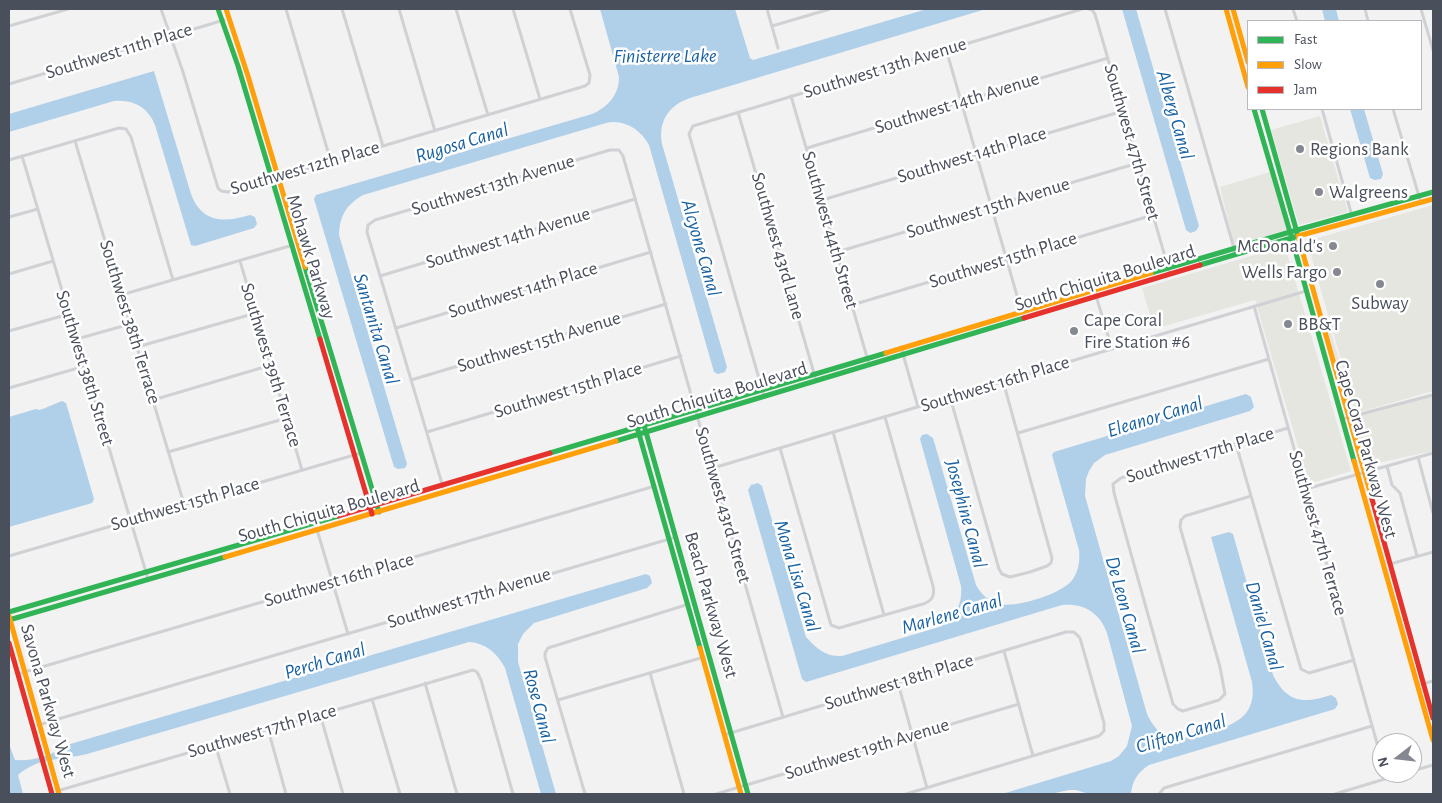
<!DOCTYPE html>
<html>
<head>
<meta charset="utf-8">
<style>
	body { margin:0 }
	#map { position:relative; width:1442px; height:803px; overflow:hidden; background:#f2f2f2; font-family:"Alegreya Sans",sans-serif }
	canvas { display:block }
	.frame { position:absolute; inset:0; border:10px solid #4a4f5c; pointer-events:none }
	.legend { position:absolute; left:1247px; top:20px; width:175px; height:90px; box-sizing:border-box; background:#fff; border:1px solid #b7b9be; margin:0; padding:6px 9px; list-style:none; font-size:15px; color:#4a4f5c }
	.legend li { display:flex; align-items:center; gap:10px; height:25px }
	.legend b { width:25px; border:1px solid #b7b9be }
	.north { position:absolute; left:1372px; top:733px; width:50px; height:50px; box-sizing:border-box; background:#fff; border:1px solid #b7b9be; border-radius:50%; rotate:254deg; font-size:14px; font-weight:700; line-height:20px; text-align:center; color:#4a4f5c }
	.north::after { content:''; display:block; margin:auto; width:18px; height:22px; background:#858890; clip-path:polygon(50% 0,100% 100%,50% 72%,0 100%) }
</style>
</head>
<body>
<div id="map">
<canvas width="1442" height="803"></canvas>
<div class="frame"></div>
<ul class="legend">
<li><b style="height:6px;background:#30b455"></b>Fast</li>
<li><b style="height:6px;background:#ff9f0a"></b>Slow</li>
<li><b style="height:6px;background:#e5322d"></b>Jam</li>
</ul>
<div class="north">N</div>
</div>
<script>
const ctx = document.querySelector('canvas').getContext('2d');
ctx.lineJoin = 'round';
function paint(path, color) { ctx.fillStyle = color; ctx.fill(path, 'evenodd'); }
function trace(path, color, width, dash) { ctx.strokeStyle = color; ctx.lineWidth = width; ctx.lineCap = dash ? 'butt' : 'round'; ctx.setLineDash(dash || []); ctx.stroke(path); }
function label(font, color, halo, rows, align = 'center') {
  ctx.font = font + ' "Alegreya Sans",sans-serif'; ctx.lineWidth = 5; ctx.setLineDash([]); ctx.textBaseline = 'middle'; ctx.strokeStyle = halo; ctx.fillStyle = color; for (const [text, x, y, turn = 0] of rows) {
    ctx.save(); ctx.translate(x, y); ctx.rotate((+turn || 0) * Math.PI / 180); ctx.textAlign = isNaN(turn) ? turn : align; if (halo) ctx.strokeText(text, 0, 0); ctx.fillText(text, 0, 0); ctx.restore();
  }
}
const commercial = new Path2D(`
	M1320 116 1348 212 1299 225 1271 130Z
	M1270 172 1287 230 1234 245 1220 187Z
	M1433 205V391L1356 413 1307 241Z
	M1285 246 1351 471 1309 484 1255 300 1154 329 1142 288Z
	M1331 332 1355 414 1433 393V451L1364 466 1328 333Z`);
const water = new Path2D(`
	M600 9H735L750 58 753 60 927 9H986L690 98C669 105 658 121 662 144L727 367 725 372 718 374 714 372 649 145C640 129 624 119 606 123L363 195C347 204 339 216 339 235L407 464 405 468 398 469 394 467 314 199 316 195 592 114C608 107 619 95 619 77Z
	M1122 9H1136L1199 226 1196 231 1190 233 1186 230Z
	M1322 9H1336L1339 21H1325Z
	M154 71 191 194C202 223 224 223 250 215L255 217 257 224 254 228 195 246 191 245 155 125C148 107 133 99 114 101L9 132V114Z
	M1350 109H1364L1383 174 1381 179 1375 180 1370 178Z
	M1246 394 1251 397 1254 407 1250 411 1105 455 1094 463 1089 471 1086 479 1085 496 1147 714C1161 745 1183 740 1210 732 1237 724 1257 715 1252 682L1211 537 1229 532 1233 534 1273 675C1287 703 1304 704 1331 695L1336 698 1338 704 1335 709 1149 765C1138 772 1132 781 1131 794H1089L1076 790H1069L1050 794H1002L1111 761 1119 756 1127 746 1132 726 1107 633C1100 613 1084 603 1062 605L806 682 802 679 748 490 751 485 758 483 762 486 806 637C817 649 826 657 842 656L939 627C955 620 963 603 961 586L920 439 922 435 927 434 933 438 976 585C981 594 988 601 999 604 1016 608 1063 594 1073 579 1079 570 1080 560 1079 550L1052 455 1054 452Z
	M62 401 66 403 94 499 92 503 9 527V417L36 409 39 410C47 408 53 404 62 401Z
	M646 574 650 576 652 583 647 588 534 623 523 634 518 644V662L556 794H541L505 668C497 653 486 643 469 642L87 754C63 760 38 757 18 775L23 794H9V744L15 760C35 761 50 756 67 745Z`);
const street = new Path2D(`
	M161 9 183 72 218 188 221 191 228 192 585 86 589 83 590 75 570 9
	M286 9 331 162
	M342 9 383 146
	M399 9 435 131
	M456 9 488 115
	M513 9 540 99
	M767 9 778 48
	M1089 9 1092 10 1095 14 1170 274
	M1165 9 1236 255
	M1293 9 1297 21
	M1365 9 1368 21
	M1421 9 1433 50
	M9 26 68 9
	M772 26 830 9
	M946 49 1022 313
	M9 84 224 20
	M791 96 869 364
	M1322 109 1352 216
	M1393 109 1421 203
	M738 112 816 380
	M75 141 184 504
	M807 148 1108 58
	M22 156 148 579
	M9 160 119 128 126 129 131 137 173 280
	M822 200 1123 111
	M9 217 38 209
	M837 252 1138 163
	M240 261 302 470
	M9 274 53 261
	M380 276 635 199
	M1094 289 1112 349
	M121 295 293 245
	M852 305 1153 215
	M1254 306 1382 761
	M396 328 651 252
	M9 331 69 314
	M77 339 130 324
	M137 347 256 313
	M901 347 918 407
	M411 380 666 304
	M9 388 85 366
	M764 396 689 134 693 126 1082 9
	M950 397 999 569 1002 574 1010 577 1030 572 1047 566 1051 563 1052 558 1003 381
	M153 400 271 365
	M1342 419 1433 395
	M427 432 681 356
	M833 432 884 615
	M1018 433 1269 359
	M1236 444 1301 669 1309 673 1354 660
	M780 448 831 625 839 628 923 604C932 601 935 596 933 586L885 417
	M168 452 287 418
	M1418 457 1433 513
	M1387 466 1392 485 1400 493 1417 556
	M713 468 1306 291
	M443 487 367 232 368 225 375 220 610 150H619L623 156 783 717
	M1306 489 1433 453
	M1251 496 1185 516 1181 520 1180 527 1220 667 1225 694 1219 700 1183 711 1178 709 1173 704 1114 493 1113 484 1121 478 1288 428
	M315 523 348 634
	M9 556 361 453
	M1390 564 1433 552
	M1004 651 1033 756
	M650 673 684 794
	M18 674 655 486
	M425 683 457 794
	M898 683 927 788
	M1422 684 1433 681
	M372 699 400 794
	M558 700 704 657
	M320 714 343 794
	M38 725 676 537
	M268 729 286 794
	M724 735 1066 632H1074L1080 638 1104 723V731L1099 736 906 794
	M215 744 230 794
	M1412 771 1433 765
	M1386 773 1387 778
	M57 791 473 670 477 672 481 680 513 794
	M585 794 545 657V653L548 648 689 604
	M716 794 1019 704
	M1159 794 1164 788 1174 785 1372 726
	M1335 794 1405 773`);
const fast = new Path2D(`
	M218 9 238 66 320 339
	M1200 265 1298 236 1262 109
	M305 267 379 512
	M1151 273 1290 232 1254 109
	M644 425 748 794
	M637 427 700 648
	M616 441 1024 318
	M550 453 886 353
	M1354 461 1290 232 1433 192
	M9 612 338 516
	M9 620 225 557`);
const slow = new Path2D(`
	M226 9 248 76 305 267
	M1226 9 1248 87
	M1233 9 1248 62
	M886 353 1151 273
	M1354 461 1433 740
	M1372 499 1298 236 1433 199
	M225 557 616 441
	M9 616 59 794
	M700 648 741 794`);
const jam = new Path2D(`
	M1024 318 1200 265
	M320 339 372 514
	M1372 499 1433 718
	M338 516 550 453
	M9 643 52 794`);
const markers = [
	[1300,149,5,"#858890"],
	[1319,192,5,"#858890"],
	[1333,246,5,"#858890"],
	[1337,272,5,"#858890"],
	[1380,284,5,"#858890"],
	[1288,324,5,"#858890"],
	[1074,331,5,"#858890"]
];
const streetNames = [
	["Southwest 11th Place",119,51,-17],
	["Southwest 13th Avenue",885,68,-17],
	["Southwest 14th Avenue",957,103,-17],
	["Southwest 47th Street",1132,142,74],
	["Southwest 14th Place",972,155,-17],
	["Southwest 12th Place",305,168,-16],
	["Southwest 13th Avenue",493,185,-17],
	["Southwest 15th Avenue",988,208,-17],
	["Southwest 44th Street",830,230,74],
	["Southwest 14th Avenue",508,238,-17],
	["Southwest 43rd Lane",778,246,74],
	["Mohawk Parkway",311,257,73],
	["Southwest 15th Place",1003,260,-17],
	["South Chiquita Boulevard",1105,278,-17],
	["Southwest 14th Place",523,290,-17],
	["Southwest 38th Terrace",130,322,73],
	["Southwest 15th Avenue",539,342,-17],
	["Southwest 39th Terrace",271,365,73],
	["Southwest 38th Street",85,368,73],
	["Southwest 16th Place",995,384,-17],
	["Southwest 15th Place",568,390,-17],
	["South Chiquita Boulevard",717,395,-17],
	["Cape Coral Parkway West",1366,449,74],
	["Southwest 17th Place",1200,455,-17],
	["Southwest 15th Place",185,504,-16],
	["Southwest 43rd Street",723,505,74],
	["South Chiquita Boulevard",329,511,-16],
	["Southwest 47th Terrace",1318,533,74],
	["Southwest 16th Place",339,580,-16],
	["Southwest 17th Avenue",469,598,-17],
	["Beach Parkway West",711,605,74],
	["Southwest 18th Place",899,682,-17],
	["Savona Parkway West",48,701,74],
	["Southwest 17th Place",262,731,-16],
	["Southwest 19th Avenue",867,749,-17]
];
const poiNames = [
	["Regions Bank",1310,149],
	["Walgreens",1329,192],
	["McDonald's",1323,246,"right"],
	["Wells Fargo",1327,272,"right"],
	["Subway",1380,303,"center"],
	["Cape Coral",1084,320],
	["Fire Station #6",1084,342],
	["BB&T",1298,324]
];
const waterNames = [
	["Finisterre Lake",665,56],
	["Alberg Canal",1175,115,74],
	["Rugosa Canal",462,143,-17],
	["Alcyone Canal",701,248,74],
	["Santanita Canal",376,329,73],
	["Eleanor Canal",1155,417,-17],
	["Josephine Canal",966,514,75],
	["Mona Lisa Canal",797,576,73],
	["De Leon Canal",1125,605,74],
	["Marlene Canal",952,614,-16],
	["Daniel Canal",1264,626,74],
	["Perch Canal",325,661,-17],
	["Rose Canal",539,706,75],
	["Clifton Canal",1181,734,-17]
];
paint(commercial, '#e6e6e0');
paint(water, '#b0cfe9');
trace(street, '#d0d1d4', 3);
trace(fast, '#30b455', 5);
trace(slow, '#ff9f0a', 5);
trace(jam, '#e5322d', 5);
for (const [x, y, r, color] of markers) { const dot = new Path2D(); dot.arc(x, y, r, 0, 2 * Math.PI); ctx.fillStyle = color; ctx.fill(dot); trace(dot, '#fff', 2); }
label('19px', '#4a4f5c', '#fff', streetNames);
label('19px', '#4a4f5c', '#fff', poiNames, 'left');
label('italic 20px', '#1861a1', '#fff', waterNames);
</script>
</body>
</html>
